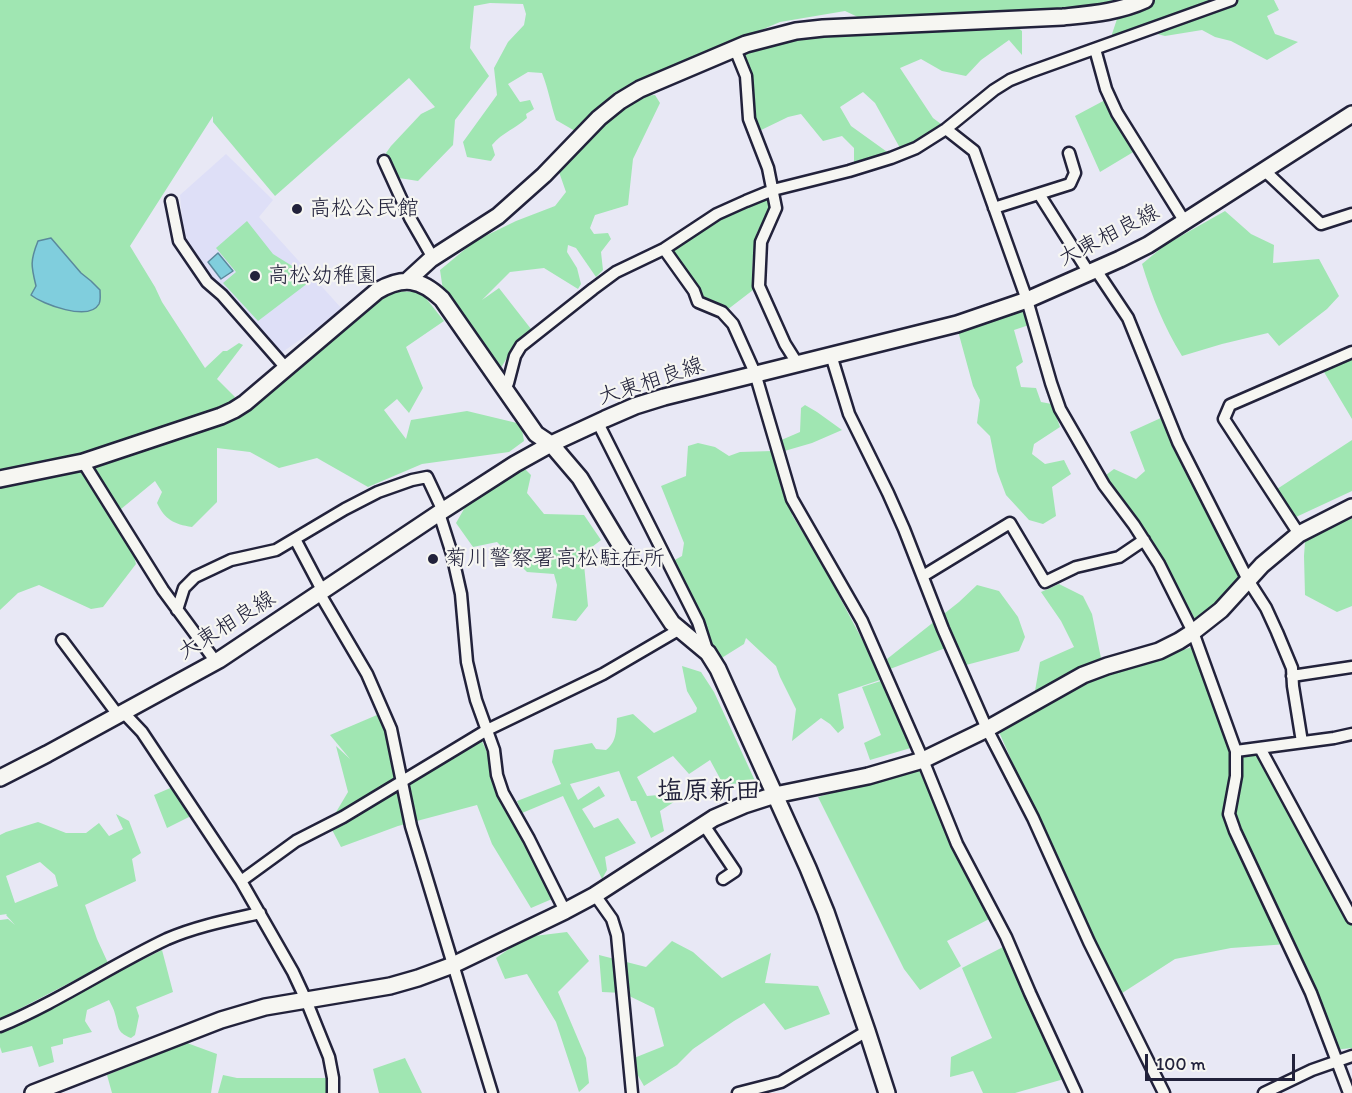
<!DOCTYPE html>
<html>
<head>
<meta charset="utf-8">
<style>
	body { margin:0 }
	#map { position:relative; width:1352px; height:1093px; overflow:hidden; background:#e8e8f5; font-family:Itim,sans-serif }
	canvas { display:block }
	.scale { position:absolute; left:1145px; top:1054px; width:150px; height:27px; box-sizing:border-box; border:3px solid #22223b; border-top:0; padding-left:8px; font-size:18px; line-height:21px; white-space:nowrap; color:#22223b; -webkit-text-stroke:4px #f6f6f2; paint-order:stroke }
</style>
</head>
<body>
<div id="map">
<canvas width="1352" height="1093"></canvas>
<div class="scale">100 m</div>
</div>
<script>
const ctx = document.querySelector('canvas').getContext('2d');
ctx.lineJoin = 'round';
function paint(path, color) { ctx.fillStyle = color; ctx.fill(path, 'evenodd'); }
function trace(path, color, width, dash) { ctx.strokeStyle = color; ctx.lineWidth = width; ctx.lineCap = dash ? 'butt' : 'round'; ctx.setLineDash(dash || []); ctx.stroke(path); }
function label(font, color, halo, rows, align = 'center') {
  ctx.font = font + ' Itim,"Klee One",sans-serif'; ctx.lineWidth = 4.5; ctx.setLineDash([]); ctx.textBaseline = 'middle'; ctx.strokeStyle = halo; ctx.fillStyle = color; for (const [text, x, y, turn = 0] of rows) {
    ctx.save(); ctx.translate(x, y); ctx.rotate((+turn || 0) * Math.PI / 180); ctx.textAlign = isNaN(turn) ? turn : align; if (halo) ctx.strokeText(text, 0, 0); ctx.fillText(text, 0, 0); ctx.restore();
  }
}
const built = new Path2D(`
	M226 154 273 200 259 217 343 310 281 353 206 273 184 240 180 195Z`);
const green = new Path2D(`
	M0 0H1134L1012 23 1022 31V55L1009 40 981 60 966 76 942 71 921 59 900 68 933 118 945 127 921 140 900 148 875 103 863 92 840 107 851 126 890 154 854 164V148L842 136 823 141 801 114 788 117 755 133 737 50 809 32 875 25 845 11 780 22 615 92 575 131 556 120C551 105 548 88 542 73L528 72 508 84 520 102 530 100 534 109 526 114 527 118C515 129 503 132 492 145L495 155 491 161 467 157 463 142 497 95 494 68 508 42 524 25 526 14 523 4 490 3 474 6 470 48 489 76 455 120 453 145 418 181 399 178 386 153 391 146 421 114 435 107 409 78 275 196 213 122V116L130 246 155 287 162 302 205 368 223 351H227L239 343 243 345 217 379 235 397 231 402 250 405 388 291 421 292 444 321 406 347 423 388 409 413 397 399 384 410 406 439 411 420 467 411 521 424 524 441 509 452 422 464 368 487 317 458 279 468 250 452 217 448V502L192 527C174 524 165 520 157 503L162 492 155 481 121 509 136 564 103 607 91 609 39 585 18 593 0 610Z
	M1147 0H1274L1279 10 1267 16 1275 34 1298 42 1267 60 1231 41 1215 37 1202 30 1165 36 1138 29 1111 37 1117 19Z
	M655 95 660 103 633 159 628 205 595 215 590 228 594 234 608 233 611 239 601 252 603 270 596 277 576 248 568 245 567 252 577 268 581 284 578 289 544 268 510 272 482 300 499 288 531 329 513 348 499 371 484 343 470 329 444 297 440 270 475 241 516 221 555 206 566 192 559 172 567 158 589 135 621 109 642 96Z
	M1107 99 1135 151 1100 172 1075 116Z
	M769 196C776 213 760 221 756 236 752 253 752 273 753 290L727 310 697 293 664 249 717 217Z
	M1225 211 1251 234 1274 245 1273 263 1319 259 1339 296 1327 309 1279 346 1268 333 1222 344 1182 356C1164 327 1152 297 1142 264L1165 245Z
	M247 221 273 254 297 269 308 283 258 321 223 283 236 272 216 248Z
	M1021 309 1029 325 1014 330 1023 362 1016 367 1021 387 1036 388 1041 402 1052 404 1060 427 1034 444 1032 454 1045 464 1064 460 1071 474 1052 487 1056 516 1043 524 1029 520 1006 495 997 471 990 436 977 423 980 400 973 386 958 331Z
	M1352 355V419L1324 372Z
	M805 405 817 412 842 430 812 443 781 452 779 441 800 432 801 408Z
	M1163 417 1241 575 1219 602 1196 621 1157 549 1128 508 1106 475 1114 469 1136 479 1145 471 1130 432Z
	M1352 440V491L1296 517 1274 491Z
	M698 443 715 447 729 456 740 452 772 451 792 512V515L821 562 883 679 838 694 844 728 838 733 830 724 821 718 792 741 796 709 780 677 776 666 746 638 744 644 720 659 671 562 682 556 684 543 661 486 686 476 688 446Z
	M525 469 531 475 527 493 544 514 584 515 601 540 583 554 588 606 576 621 552 618 557 585 554 574 527 572 497 542 473 547 456 523 468 502Z
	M1352 518V606L1337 612 1305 595 1304 556 1305 542 1331 526Z
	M1059 584 1083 596 1092 614 1101 658 1072 675 1035 691 1040 662 1074 647 1061 621 1041 592Z
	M977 585 999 591 1018 617 1025 637 1019 651 966 665 956 644 890 669 887 659 959 602Z
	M1192 647 1235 751 1260 748 1352 918V1048L1333 1050 1288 944 1231 948 1175 959 1116 997 999 732 1097 678Z
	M682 666 701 672 714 692 756 783 723 784 710 760 689 774 673 756 637 777 647 796 670 794 683 796 660 811 664 831 651 838 636 801H631L619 771 570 784 578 800 599 786 605 796 582 809 594 828 618 818 636 843 605 857 607 870 602 879 563 796 522 813 517 801 561 784 552 762 554 750 592 743 596 749 606 750C617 742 616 730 617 718L633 714 654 733 696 712 697 708 687 691Z
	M884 680 914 747 870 760 864 743 881 735 862 687Z
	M384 712 402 781 479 735 493 765 510 812 552 899 531 908 492 844 477 805 398 826 341 847 329 824 348 792 336 746 350 759 330 735Z
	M918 768 956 852 991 918 947 941 961 966 920 990 904 969 818 797Z
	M175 786 193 815 167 828 154 795Z
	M116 814 129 821 141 853 132 859 136 881 85 905 97 939 108 963 0 1019V920L8 919 15 925 6 915 7 914 0 915V835L6 832 38 822 66 833H86L99 823 109 836 123 829ZM40 862 55 875 58 886 15 903 6 876Z
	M567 932 589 961 558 992 586 1058 589 1083 579 1092 556 1022 527 974 505 979 496 958 526 937Z
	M672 941 693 952 722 978 771 953 765 983 818 986 830 1014 785 1030 764 1003 734 1021 693 1049 677 1065 644 1086 629 1060 664 1046 654 1008 623 993 602 992 599 955 646 967Z
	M1007 945 1064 1079 1015 1093H983L973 1071 950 1077 951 1057 992 1038 962 968Z
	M162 950 173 992 136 1007 139 1016 135 1035 131 1038C116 1032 119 1027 115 1014 114 1009 111 1004 109 1000L87 1010 85 1021 92 1032 63 1039V1044L51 1047 54 1062 39 1067 32 1046 2 1053 0 1047V1030Z
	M187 1043 217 1054 211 1093H112L107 1075Z
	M405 1058 422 1093H379L373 1069Z
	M223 1075 237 1078H333L334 1093H218Z`);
const water = new Path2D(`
	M51 238 81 273 91 281 100 290C100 295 101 300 99 304 89 322 42 304 31 295L36 286C31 266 30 261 38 241Z
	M218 253 233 271 221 279 208 262Z`);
const street = new Path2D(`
	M735 49 746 76 749 119 768 168 776 208 761 242 759 286 785 344 797 363
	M1095 49 1106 89 1117 113 1185 222
	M946 129 974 151 1027 300 1051 383 1060 409 1104 485 1134 525 1159 564 1193 632 1236 751V776L1229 814 1235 831 1311 993 1349 1093
	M384 161 410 218 433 258
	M1265 171 1321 224 1352 214
	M1039 194 1089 273
	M171 201 179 241 207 282 222 295 286 368
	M994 208 1070 184 1075 173 1069 153
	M664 249 694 291 698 302 722 312 733 324 755 373 792 499 862 621 923 760 957 844 1006 937 1030 993 1076 1093
	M1096 270 1128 318 1178 442 1248 580 1266 608 1277 632 1292 668 1293 686 1302 742
	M831 355 849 414 888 493 904 529 943 629 987 729 1033 818 1089 942 1164 1093
	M503 387 508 383 515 356 521 346 593 289 616 272 664 249 717 214 746 201 773 190 849 171 891 158 916 148 946 129 994 90 1010 80 1030 72 1231 0
	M598 423 698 622 708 653
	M83 462 163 590 216 662
	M439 513 452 554 461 594 467 662 476 700 494 750 497 775 503 793 529 839 565 911
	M1299 534 1224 419 1230 405 1352 352
	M295 539 323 592
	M923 576 1010 523 1045 582 1076 567 1119 557 1144 540
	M320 594 367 674 391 729 411 826 492 1093
	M177 610 184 588 195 577 231 560 276 550 345 509 378 492 412 480 427 477 443 511
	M62 640 118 715
	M1292 676 1352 667
	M123 712 142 732 241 881 293 972 306 1000 329 1057 333 1078V1093
	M1260 748 1352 918
	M1236 751 1334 738 1352 734
	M704 825 735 871 723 879
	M241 881 296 841 343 817 487 730 603 674 680 629
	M595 895 612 919 617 935 632 1093
	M0 1026C58 1002 110 966 167 939 197 926 229 920 260 913
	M738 1093 781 1082 867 1031
	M1264 1093 1312 1070 1352 1056`);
const secondary = new Path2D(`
	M407 281 431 259 498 216 544 175 599 118 620 101 640 89 746 44 796 31 823 28 1063 17C1092 14 1119 12 1145 0
	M0 479 83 462 221 416 234 410 245 403 377 291C403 276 420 278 442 299L536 434 551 444 580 478 619 543 672 623 708 653 718 669 808 868 826 912 867 1031 887 1093
	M0 778 47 754 219 660 439 513 515 464 551 444 605 419 635 406 664 397 957 324 1027 300 1120 259 1148 245 1352 114
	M33 1093 221 1020 265 1007 390 986 418 978 453 965 565 911 595 895 714 818 744 805 775 795 868 776 923 760 987 729 1083 675 1107 666 1159 651 1179 641 1193 632 1221 610 1262 565 1299 534 1352 507`);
const markers = [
	[297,209,6,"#22223b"],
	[255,276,6,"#22223b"],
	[433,559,6,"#22223b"]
];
const poiNames = [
	["高松公民館",309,209],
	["高松幼稚園",267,276],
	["菊川警察署高松駐在所",445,559]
];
const streetNames = [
	["大東相良線",1109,236,-27],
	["大東相良線",651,382,-18],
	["大東相良線",227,626,-32]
];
const quarterNames = [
	["塩原新田",709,792]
];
paint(built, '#dedff7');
paint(green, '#a0e6b2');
paint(water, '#80cedd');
trace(water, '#5a899c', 1.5);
trace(street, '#22223b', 15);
trace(secondary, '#22223b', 20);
trace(street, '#f6f6f2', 10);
trace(secondary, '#f6f6f2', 15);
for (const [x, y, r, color] of markers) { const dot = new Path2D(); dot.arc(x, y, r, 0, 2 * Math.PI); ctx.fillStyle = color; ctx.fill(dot); trace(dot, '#f6f6f2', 2); }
label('22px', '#22223b', '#f6f6f2', poiNames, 'left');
label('22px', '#22223b', '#f6f6f2', streetNames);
label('bold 26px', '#22223b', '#f6f6f2', quarterNames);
</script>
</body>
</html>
